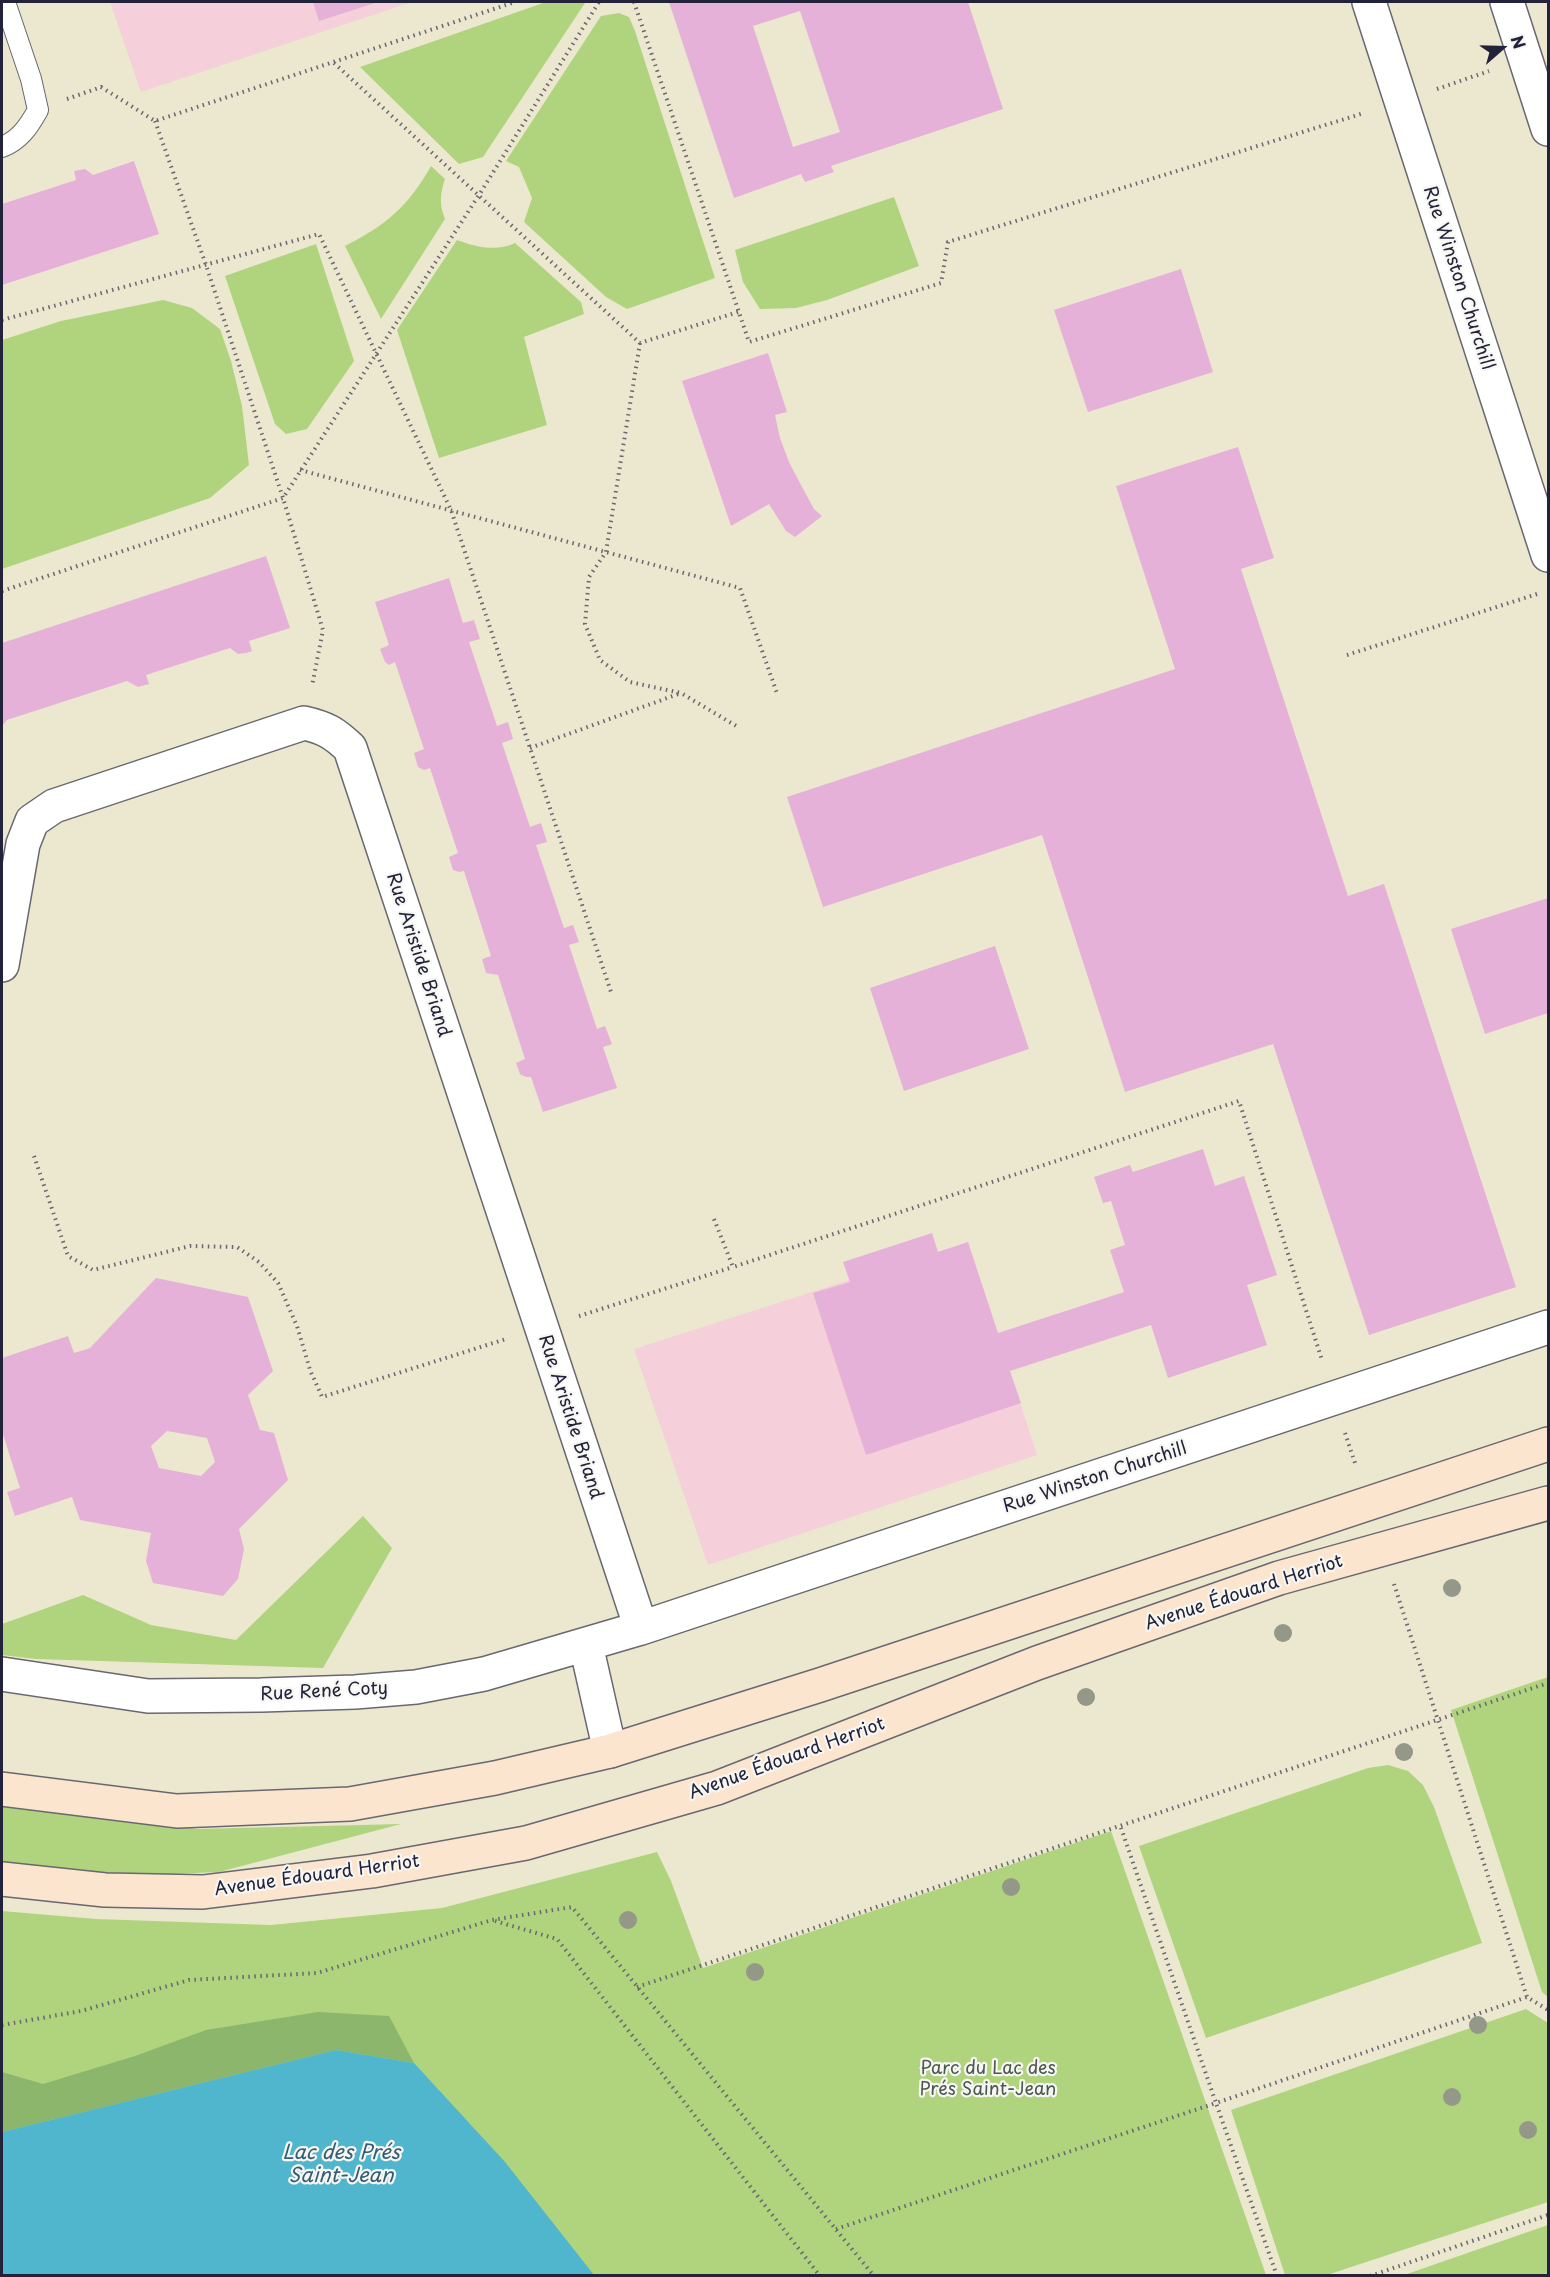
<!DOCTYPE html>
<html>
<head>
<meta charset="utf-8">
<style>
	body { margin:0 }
	#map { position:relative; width:1550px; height:2277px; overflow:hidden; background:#ece8cf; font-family:"Playpen Sans",sans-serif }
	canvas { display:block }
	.frame { position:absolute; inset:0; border:3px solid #22223b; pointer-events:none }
	.north { position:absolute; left:1472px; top:18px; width:60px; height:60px; -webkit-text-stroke:4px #f6f6f2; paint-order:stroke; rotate:70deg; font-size:16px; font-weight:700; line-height:24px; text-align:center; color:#22223b }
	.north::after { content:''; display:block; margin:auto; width:21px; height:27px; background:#22223b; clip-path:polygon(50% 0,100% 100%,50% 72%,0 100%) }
</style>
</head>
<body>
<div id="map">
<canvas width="1550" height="2277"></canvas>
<div class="frame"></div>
<div class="north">N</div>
</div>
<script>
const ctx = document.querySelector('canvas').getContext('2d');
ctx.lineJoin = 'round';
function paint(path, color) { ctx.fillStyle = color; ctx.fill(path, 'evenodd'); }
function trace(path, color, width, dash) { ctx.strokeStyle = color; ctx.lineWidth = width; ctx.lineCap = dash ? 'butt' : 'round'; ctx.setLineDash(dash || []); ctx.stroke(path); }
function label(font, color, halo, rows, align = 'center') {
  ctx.font = font + ' "Playpen Sans",sans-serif'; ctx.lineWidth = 4.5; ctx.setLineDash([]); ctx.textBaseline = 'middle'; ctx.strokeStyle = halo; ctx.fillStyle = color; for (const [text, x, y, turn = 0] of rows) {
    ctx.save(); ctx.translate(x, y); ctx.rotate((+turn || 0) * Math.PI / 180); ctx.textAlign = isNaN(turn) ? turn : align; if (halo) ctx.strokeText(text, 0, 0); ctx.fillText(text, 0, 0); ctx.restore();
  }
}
const built = new Path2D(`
	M110 2H412L141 92Z
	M968 1242 1037 1455 708 1565 634 1349Z`);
const green = new Path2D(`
	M546 2 585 3 483 157 459 164 360 67Z
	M619 13 629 17 635 31 715 278 627 309 606 297 524 222 532 198 519 167 506 161 601 16Z
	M431 166 445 179C440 194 439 204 445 219L381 319 345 246C386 225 408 207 431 166Z
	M894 197 919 266 827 300 796 308 760 309 743 282 735 250Z
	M457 240C476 247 496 252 515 243L581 302 584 314 524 337 547 425 439 458 397 330Z
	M316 244 354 361 307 429 286 434 275 424 225 276Z
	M163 300 192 308 220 329 231 361 242 406 249 465 210 498 2 569V340L61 321Z
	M363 1516 392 1548 323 1668 36 1659 2 1655V1624L83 1595 151 1625 236 1640Z
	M1548 1677V1997L1542 1992 1451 1710Z
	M1388 1765 1408 1771 1423 1785 1434 1807 1482 1943 1206 2038 1139 1846 1368 1768Z
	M2 1803 128 1818 197 1829 401 1824 219 1872 122 1876 2 1863Z
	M1111 1831 1266 2275H2V1911L96 1919 271 1925 442 1908 657 1852 671 1881 703 1968Z
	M1526 2009 1548 2023V2202L1327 2275H1285L1231 2110Z
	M1548 2225V2275H1404Z`);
const forest = new Path2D(`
	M318 2012 389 2016 414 2063 336 2050 2 2132V2072L43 2084 135 2056 206 2030Z`);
const water = new Path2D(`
	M336 2050 414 2063 505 2162 594 2275H2V2132Z`);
const building = new Path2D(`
	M313 2H378L319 21Z
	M669 2H968L1003 109 831 166 834 172 805 182 801 174 734 198ZM800 11 840 132 793 147 753 26Z
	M134 161 159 234 2 285V204L76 180 74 171 85 169 93 175Z
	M1181 269 1213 372 1088 412 1054 310Z
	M768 353 787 412 775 415 780 438 789 462 801 485 814 509 822 516 795 537 786 531 769 504 731 526 682 381Z
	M1238 447 1274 558 1241 569 1348 896 1384 884 1516 1287 1369 1335 1273 1044 1125 1092 1042 835 823 907 787 797 1175 669 1116 486Z
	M266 556 290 628 249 641 252 651 246 653 238 654 230 648 146 675 149 684 138 687 127 681 7 720 2 726V643Z
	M449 578 463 623 474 620 480 639 469 642 497 726 508 722 513 739 502 743 530 827 541 823 547 842 536 845 564 928 573 925 579 942 569 945 597 1029 605 1026 612 1044 603 1047 617 1088 543 1112 531 1077H526L520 1074 516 1063 525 1059 498 975 486 973 482 959 491 956 464 871 459 872 453 870 449 857 458 853 430 768 424 770 418 767 414 753 424 749 395 662 389 665 385 662 380 649 389 645 375 602Z
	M1548 898V1013L1485 1034 1451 929Z
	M995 946 1029 1049 904 1091 870 988Z
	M1203 1149 1215 1186 1244 1176 1277 1275 1247 1285 1267 1345 1168 1378 1151 1325 1010 1371 1021 1403 866 1455 813 1293 850 1282 843 1262 932 1233 938 1252 968 1242 998 1333 1124 1292 1110 1250 1125 1245 1111 1201 1103 1203 1094 1177 1130 1165 1133 1172Z
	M156 1278 248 1297 273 1371 248 1395 260 1430 274 1433 288 1480 239 1529 244 1549 238 1579 223 1596 153 1583 146 1561 151 1533 80 1520 72 1497 15 1516 7 1492 20 1488 2 1431V1358L68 1336 74 1353 90 1348ZM167 1431 207 1438 215 1462 201 1476 159 1468 151 1446Z`);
const path = new Path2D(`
	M634 2 749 342 941 283 948 242 1364 113
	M334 63 640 343 738 312
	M1437 89 1489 71
	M67 99 101 87 155 121 515 2
	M155 121 206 265 283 498 323 630 312 686
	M2 320 319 234 451 510 612 995
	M640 343 606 552 589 577 585 624 600 660 630 682 681 693 738 727
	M300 470 740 588 778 696
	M2 591 283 498 479 195 599 2
	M1347 655 1537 594
	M530 748 681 693
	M34 1156 68 1256 93 1270 190 1246 237 1247 259 1262 278 1283 297 1326 310 1370 322 1397 506 1339
	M714 1219 733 1267 1239 1101 1322 1360
	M579 1316 733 1267
	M1345 1433 1356 1466
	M1394 1584 1527 1997 1548 2010
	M495 1921 557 1939 820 2276
	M637 1987 1548 1683
	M2 2025 81 2011 189 1980 317 1973 492 1920 572 1907 874 2276
	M836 2229 1216 2103 1120 1825
	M1277 2276 1216 2103 1527 1997
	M1370 2276 1548 2215`);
const lane = new Path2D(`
	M2 147C20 140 29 126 38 110L31 79 5 2`);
const street = new Path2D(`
	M1369 2 1548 555
	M1507 2 1548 129
	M2 965 23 844 32 821 54 806 304 723C326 728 334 733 350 748L641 1628
	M586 1645 610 1751
	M2 1674 148 1696 261 1695 355 1692 416 1687 484 1674 641 1628 1548 1327`);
const secondary = new Path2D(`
	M2 1789 177 1811 350 1804 495 1778 610 1751 820 1685 1548 1444
	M2 1879 105 1890 203 1892 372 1871 526 1843 717 1788 1037 1663 1279 1578 1548 1503`);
const trees = [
	[1452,1588],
	[1283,1633],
	[1086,1697],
	[1404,1752],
	[1011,1887],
	[628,1920],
	[755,1972],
	[1478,2025],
	[1452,2097],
	[1528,2130]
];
const streetNames = [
	["Rue Winston Churchill",1458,278,72],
	["Rue Aristide Briand",418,955,72],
	["Rue Aristide Briand",570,1417,72],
	["Rue Winston Churchill",1095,1478,-18],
	["Avenue Édouard Herriot",1244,1593,-18],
	["Rue René Coty",324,1692,-3],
	["Avenue Édouard Herriot",787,1759,-20],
	["Avenue Édouard Herriot",317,1876,-8]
];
const parkNames = [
	["Parc du Lac des",988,2069],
	["Prés Saint-Jean",988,2090]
];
const waterNames = [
	["Lac des Prés",341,2153],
	["Saint-Jean",341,2176]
];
paint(built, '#f5cfd9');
paint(green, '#afd47d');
paint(forest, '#8bb66c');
paint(water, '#4fb6cd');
paint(building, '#e5b1d8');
trace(lane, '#69676f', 22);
trace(street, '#69676f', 36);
trace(secondary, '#69676f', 36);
trace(path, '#69676f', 4, [1.5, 4.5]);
trace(lane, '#fff', 20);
trace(street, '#fff', 33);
trace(secondary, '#fce5cf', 33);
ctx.fillStyle = '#949889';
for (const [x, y] of trees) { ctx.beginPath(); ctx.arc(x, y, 9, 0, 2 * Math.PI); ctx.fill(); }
label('18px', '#22223b', '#f6f6f2', streetNames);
label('18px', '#4c574f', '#f6f6f2', parkNames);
label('italic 20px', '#345d75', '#f6f6f2', waterNames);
</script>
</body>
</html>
